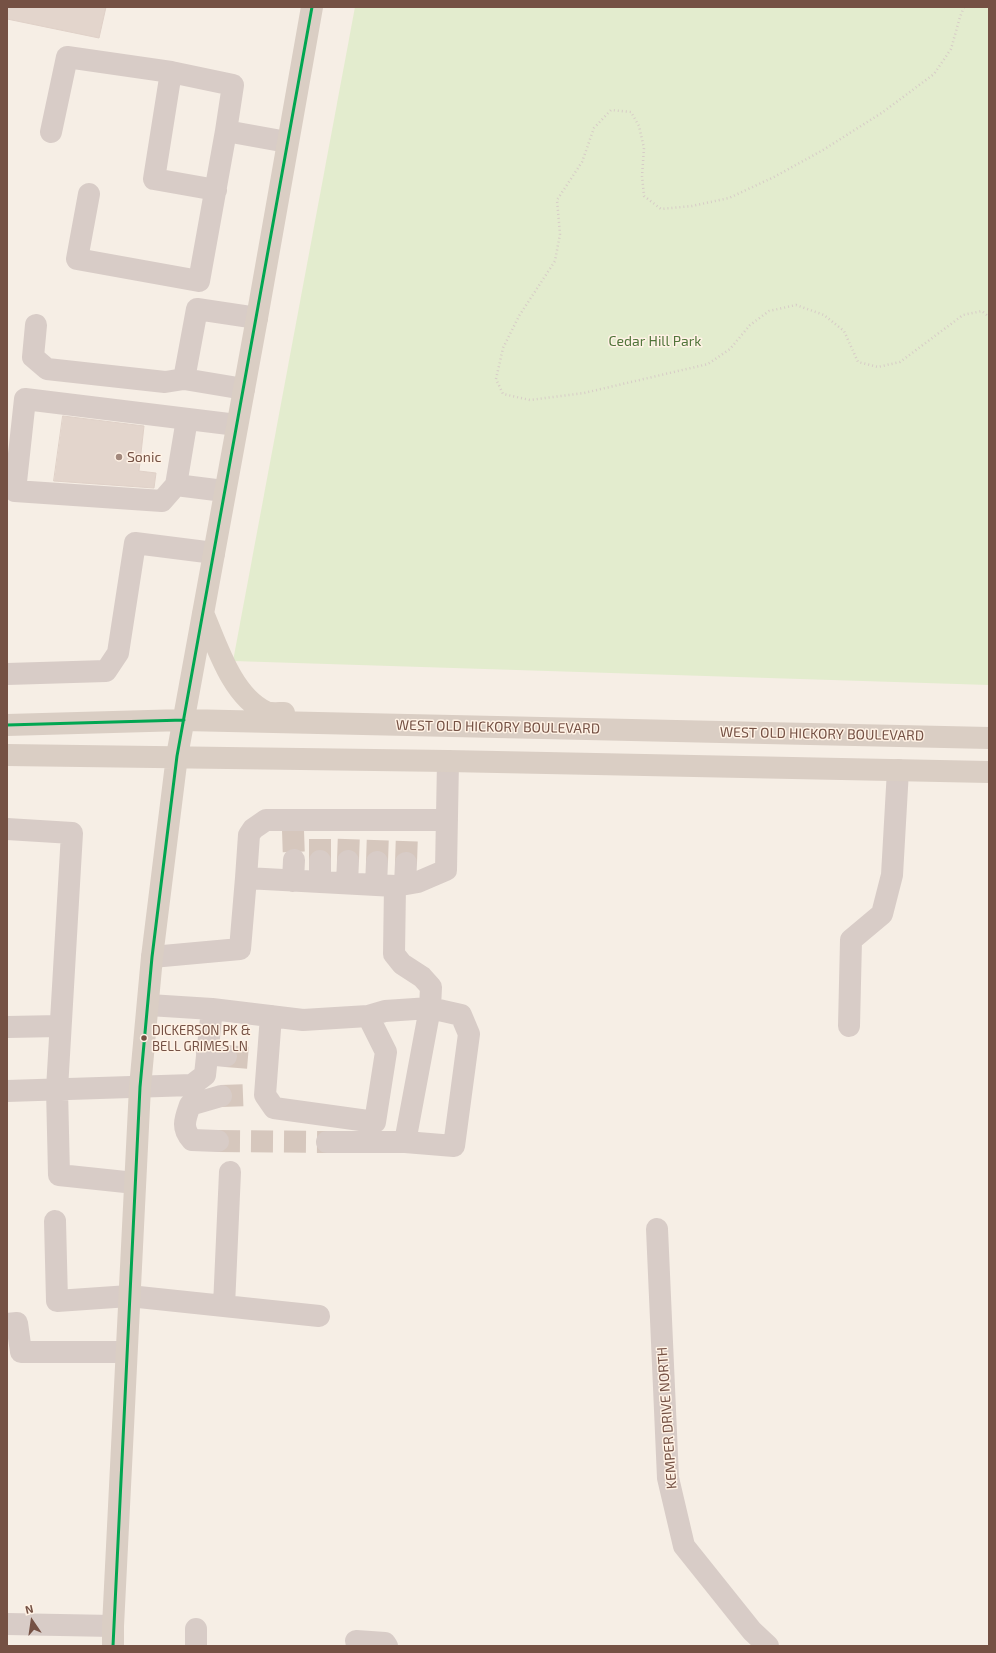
<!DOCTYPE html>
<html>
<head>
<meta charset="utf-8">
<style>
	body { margin:0 }
	#map { position:relative; width:996px; height:1653px; overflow:hidden; background:#f6eee5; font-family:"Exo 2",sans-serif }
	canvas { display:block }
	.frame { position:absolute; inset:0; border:8px solid #755144; pointer-events:none }
	.north { position:absolute; left:12px; top:1601px; width:40px; height:40px; -webkit-text-stroke:3px #fff2e5; paint-order:stroke; rotate:347deg; font-size:11px; font-weight:700; line-height:16px; text-align:center; color:#755144 }
	.north::after { content:''; display:block; margin:auto; width:14px; height:18px; background:#755144; clip-path:polygon(50% 0,100% 100%,50% 72%,0 100%) }
</style>
</head>
<body>
<div id="map">
<canvas width="996" height="1653"></canvas>
<div class="frame"></div>
<div class="north">N</div>
</div>
<script>
const ctx = document.querySelector('canvas').getContext('2d');
ctx.lineJoin = 'round';
function paint(path, color) { ctx.fillStyle = color; ctx.fill(path, 'evenodd'); }
function trace(path, color, width, dash) { ctx.strokeStyle = color; ctx.lineWidth = width; ctx.lineCap = dash ? 'butt' : 'round'; ctx.setLineDash(dash || []); ctx.stroke(path); }
function label(font, color, halo, rows, align = 'center') {
  ctx.font = font + ' "Exo 2",sans-serif'; ctx.lineWidth = 3; ctx.setLineDash([]); ctx.textBaseline = 'middle'; ctx.strokeStyle = halo; ctx.fillStyle = color; for (const [text, x, y, turn = 0] of rows) {
    ctx.save(); ctx.translate(x, y); ctx.rotate((+turn || 0) * Math.PI / 180); ctx.textAlign = isNaN(turn) ? turn : align; if (halo) ctx.strokeText(text, 0, 0); ctx.fillText(text, 0, 0); ctx.restore();
  }
}
const green = new Path2D(`
	M355 7H989V685L233 661Z`);
const building = new Path2D(`
	M7 7H106L99 38 7 19Z
	M63 416 144 426 139 471 156 473 154 488 54 481Z`);
const minorTunnel = new Path2D(`
	M293 830 294 860
	M320 861V831
	M348 861 349 832
	M377 862 378 832
	M406 863 407 833
	M226 1056 251 1058
	M221 1096 247 1095
	M218 1141 327 1142`);
const path = new Path2D(`
	M964 7 960 17 951 49 934 74 883 112 823 150 774 177 729 198 692 206 661 209 644 196 642 176 644 148 639 126 631 112 611 110 594 128 582 162 557 200 560 234 555 261 519 316 503 348 496 379 503 394 530 400 584 393 708 364 730 349 750 325 769 311 796 305 824 315 844 331 858 362 878 367 900 362 963 315 982 311 989 317`);
const minor = new Path2D(`
	M51 132 67 57 171 72
	M216 190 154 179 171 72 233 85 226 131
	M89 194 77 259 199 281 226 131 287 142
	M36 325 33 357 47 369 165 382 184 379
	M244 389 184 379 197 309 257 318
	M187 419 176 485 162 501 15 491 25 399 237 425
	M176 485 224 491
	M7 674 106 671 118 653 135 543 214 553
	M7 829 72 833 57 1089 59 1175 135 1183
	M320 861V882
	M246 878 249 835 253 829 266 820H447
	M293 881 294 860
	M347 883 348 861
	M405 884 406 863
	M376 885 377 862
	M152 957 240 949 246 878 395 886 418 882 446 870 448 761
	M149 1005 212 1009 303 1020 368 1016 385 1011 430 1008 431 987 422 977 402 964 394 954 395 886
	M271 1016 265 1095 274 1108 375 1122 386 1052 368 1016
	M849 1026 851 940 882 914 892 875 898 770
	M7 1027 60 1026
	M207 1054 226 1056
	M7 1091 192 1085 205 1075 212 1009
	M218 1141 192 1140C181 1128 185 1119 190 1105L221 1096
	M327 1142H405L454 1146 469 1034 461 1015 430 1008 405 1142
	M55 1221 57 1301 129 1296 319 1316
	M657 1229 668 1478 684 1546 752 1631 768 1646
	M224 1306 230 1172
	M7 1324 17 1323 21 1352H126
	M7 1624 113 1626
	M356 1641 385 1643 387 1646
	M196 1646V1629`);
const major = new Path2D(`
	M203 613C217 646 232 696 266 712 271 714 279 713 284 713
	M7 725 184 720 989 738
	M7 755 448 761 989 772
	M113 1646V1626L140 1087 152 957 177 756 257 318 312 7`);
const bus1 = new Path2D(`
	M7 725 184 720
	M113 1646 140 1087 152 957 177 756 312 7`);
const markers = [
	[119,457,4,"#a2887c"],
	[144,1038,3.5,"#755144"]
];
const busNames = [
	["DICKERSON PK &",152,1031],
	["BELL GRIMES LN",152,1047]
];
const parkNames = [
	["Cedar Hill Park",655,341]
];
const poiNames = [
	["Sonic",127,457]
];
const streetNames = [
	["WEST OLD HICKORY BOULEVARD",498,727,1],
	["WEST OLD HICKORY BOULEVARD",822,734,1],
	["KEMPER DRIVE NORTH",667,1418,-94]
];
paint(green, '#e3ecce');
paint(building, '#e3d5cc');
trace(building, '#dfd0c7', 1);
trace(minorTunnel, '#d6c7bd', 22, [22, 11]);
trace(path, '#d7ccc7', 2.5, [1, 3]);
trace(minor, '#d8ccc7', 22);
trace(major, '#dacec4', 22);
trace(bus1, '#00a651', 3);
for (const [x, y, r, color] of markers) { const dot = new Path2D(); dot.arc(x, y, r, 0, 2 * Math.PI); ctx.fillStyle = color; ctx.fill(dot); trace(dot, '#fff2e5', 1.5); }
label('13px', '#755144', '#fff2e5', busNames, 'left');
label('14px', '#51753a', '#fff2e5', parkNames);
label('14px', '#755144', '#fff2e5', poiNames, 'left');
label('14px', '#755144', '#fff2e5', streetNames);
</script>
</body>
</html>
